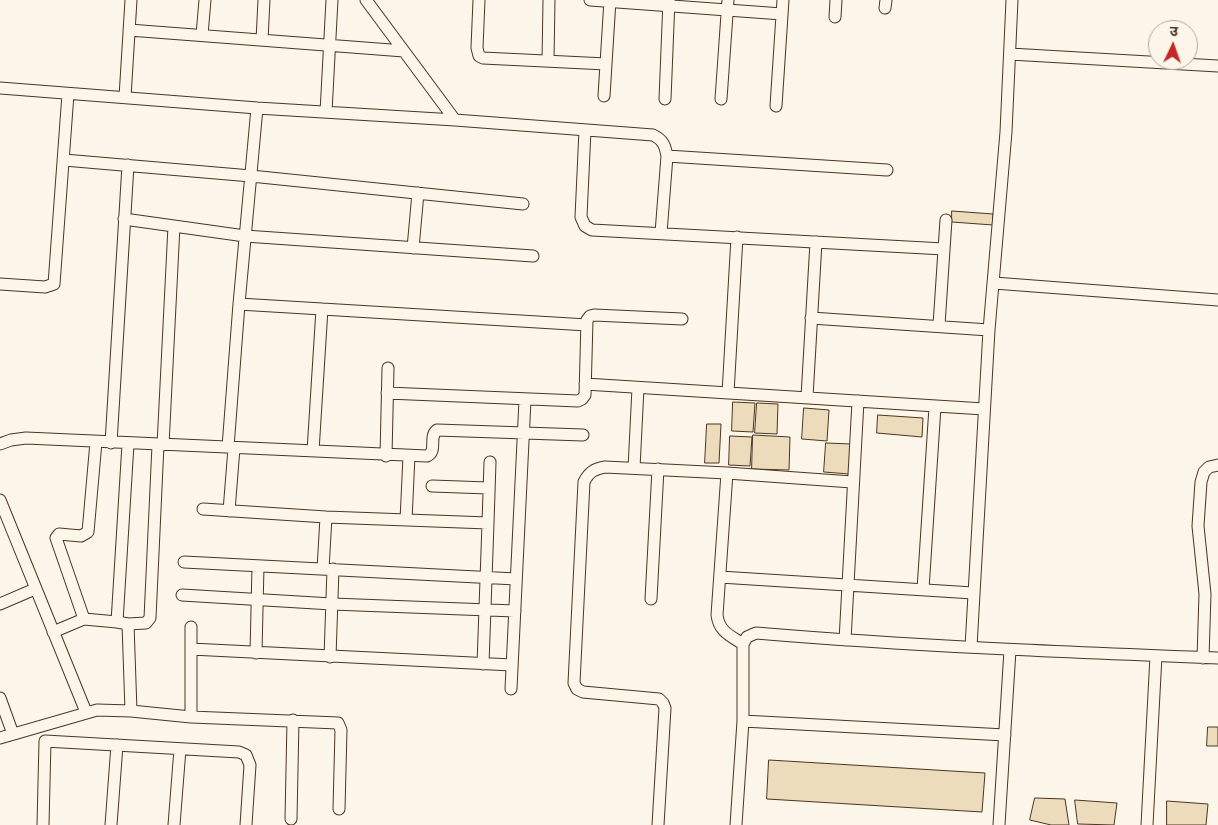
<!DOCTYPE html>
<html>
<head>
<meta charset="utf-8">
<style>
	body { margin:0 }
	#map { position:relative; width:1218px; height:825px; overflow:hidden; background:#fbf6e9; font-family:Mulish,"Noto Sans Devanagari",sans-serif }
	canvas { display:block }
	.north { position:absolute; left:1148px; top:20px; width:50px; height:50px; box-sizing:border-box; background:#fbf6e9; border:1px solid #b4a999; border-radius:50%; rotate:3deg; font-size:14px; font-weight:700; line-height:20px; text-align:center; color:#4a3520 }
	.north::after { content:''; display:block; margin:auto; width:18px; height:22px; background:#c62828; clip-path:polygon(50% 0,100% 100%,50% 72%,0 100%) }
</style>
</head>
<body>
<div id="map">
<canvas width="1218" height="825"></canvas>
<div class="north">उ</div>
</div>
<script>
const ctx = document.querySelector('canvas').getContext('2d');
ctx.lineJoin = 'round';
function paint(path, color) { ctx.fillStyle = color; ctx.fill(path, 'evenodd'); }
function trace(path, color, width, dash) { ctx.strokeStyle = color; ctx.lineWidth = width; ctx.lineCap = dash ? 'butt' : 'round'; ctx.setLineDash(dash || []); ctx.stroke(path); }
const building = new Path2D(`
	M952 211 993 214V225L952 222Z
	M733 402 755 403 753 432 732 431Z
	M757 403 778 404 777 434 755 433Z
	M804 408 829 410 827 441 802 439Z
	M878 415 923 418 922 437 877 433Z
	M707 424H721L719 463H705Z
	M753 435 790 437 789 470 752 469Z
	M730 436 752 437 750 466 729 465Z
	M826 443 851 444 849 474 824 472Z
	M1208 727H1218V746H1207Z
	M769 760 985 773 982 812 767 799Z
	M1035 798 1065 799 1069 825H1051L1030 820Z
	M1075 800 1117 803 1114 825 1078 824Z
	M1167 801 1208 804 1206 825H1167Z`);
const minor = new Path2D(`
	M366 0 455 120
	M479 0 477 48 479 56 483 58 606 64
	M590 0 782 14
	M885 8 886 0
	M835 17 836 0
	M129 30 404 51
	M202 35 205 0
	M262 40 264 0
	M1010 54 1218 66
	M548 61 549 0
	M0 88 257 108 455 120 653 135C663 140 665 145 667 156L661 233
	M604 96 610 0
	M125 97 131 0
	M665 99 669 0
	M721 99 728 0
	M776 106 783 0
	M326 112 332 0
	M585 130 581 217 585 226 592 230 944 249
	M667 156 887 170
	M64 160 251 176 523 204
	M124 219 245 236 533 256
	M413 248 418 193
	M994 283 1218 300
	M0 284 45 287 54 284 68 94
	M239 304 587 325
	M811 318 989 330
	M939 325 946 220
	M585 384 984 409
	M387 393 578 401 582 399 585 395 587 320 590 316 594 315 682 319
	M728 393 737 237
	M807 397 816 242
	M111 443 128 165
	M0 444 11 440 26 438 427 456C438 451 428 437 437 430L583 435
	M163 445 174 226
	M228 447 239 304 257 108
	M313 451 322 309
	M386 456 388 368
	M634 468 638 388
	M727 473 717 615C719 632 731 636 743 644
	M432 486 488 488
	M0 500 86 712
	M203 509 326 517 488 523 490 462
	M229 511 234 448
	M406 520 409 456
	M184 562 516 579
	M323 569 326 517
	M720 577 973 593
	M923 589 935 407
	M182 595 332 604 515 611
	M651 599 658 469
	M0 604 35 589
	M84 619 117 622 128 444
	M117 622 128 624 146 623 150 618 158 445
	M128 624 131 711
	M53 632 84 619 56 538 59 534 81 536 88 532 96 442
	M845 640 858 401
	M971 647 989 330 1006 132 1012 0
	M191 649 512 665
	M256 653 258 566
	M330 657 333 569
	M1203 658 1205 594 1198 526 1201 482 1204 472 1209 467 1218 465
	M483 664 488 523
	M511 689 525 400
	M0 698 13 734
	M191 717 338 723 341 730 339 809
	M743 721 1005 735
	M0 738 97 710 131 711 191 717V627
	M291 819 293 720
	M43 825 45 741 239 752 246 755 250 765 246 825
	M111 825 117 745
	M174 825 180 749
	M658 825 665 708 663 703 659 699 583 692 577 689 574 683 584 482C589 472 594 469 605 467L727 473 852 482
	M736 825 743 721V644L747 637 756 633C910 646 1064 652 1218 658
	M999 825 1010 650
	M1147 825 1156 656`);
paint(building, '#ecdcbc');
trace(building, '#4a3520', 1);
trace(minor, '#4a3520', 13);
trace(minor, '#fbf6e9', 11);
</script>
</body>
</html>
